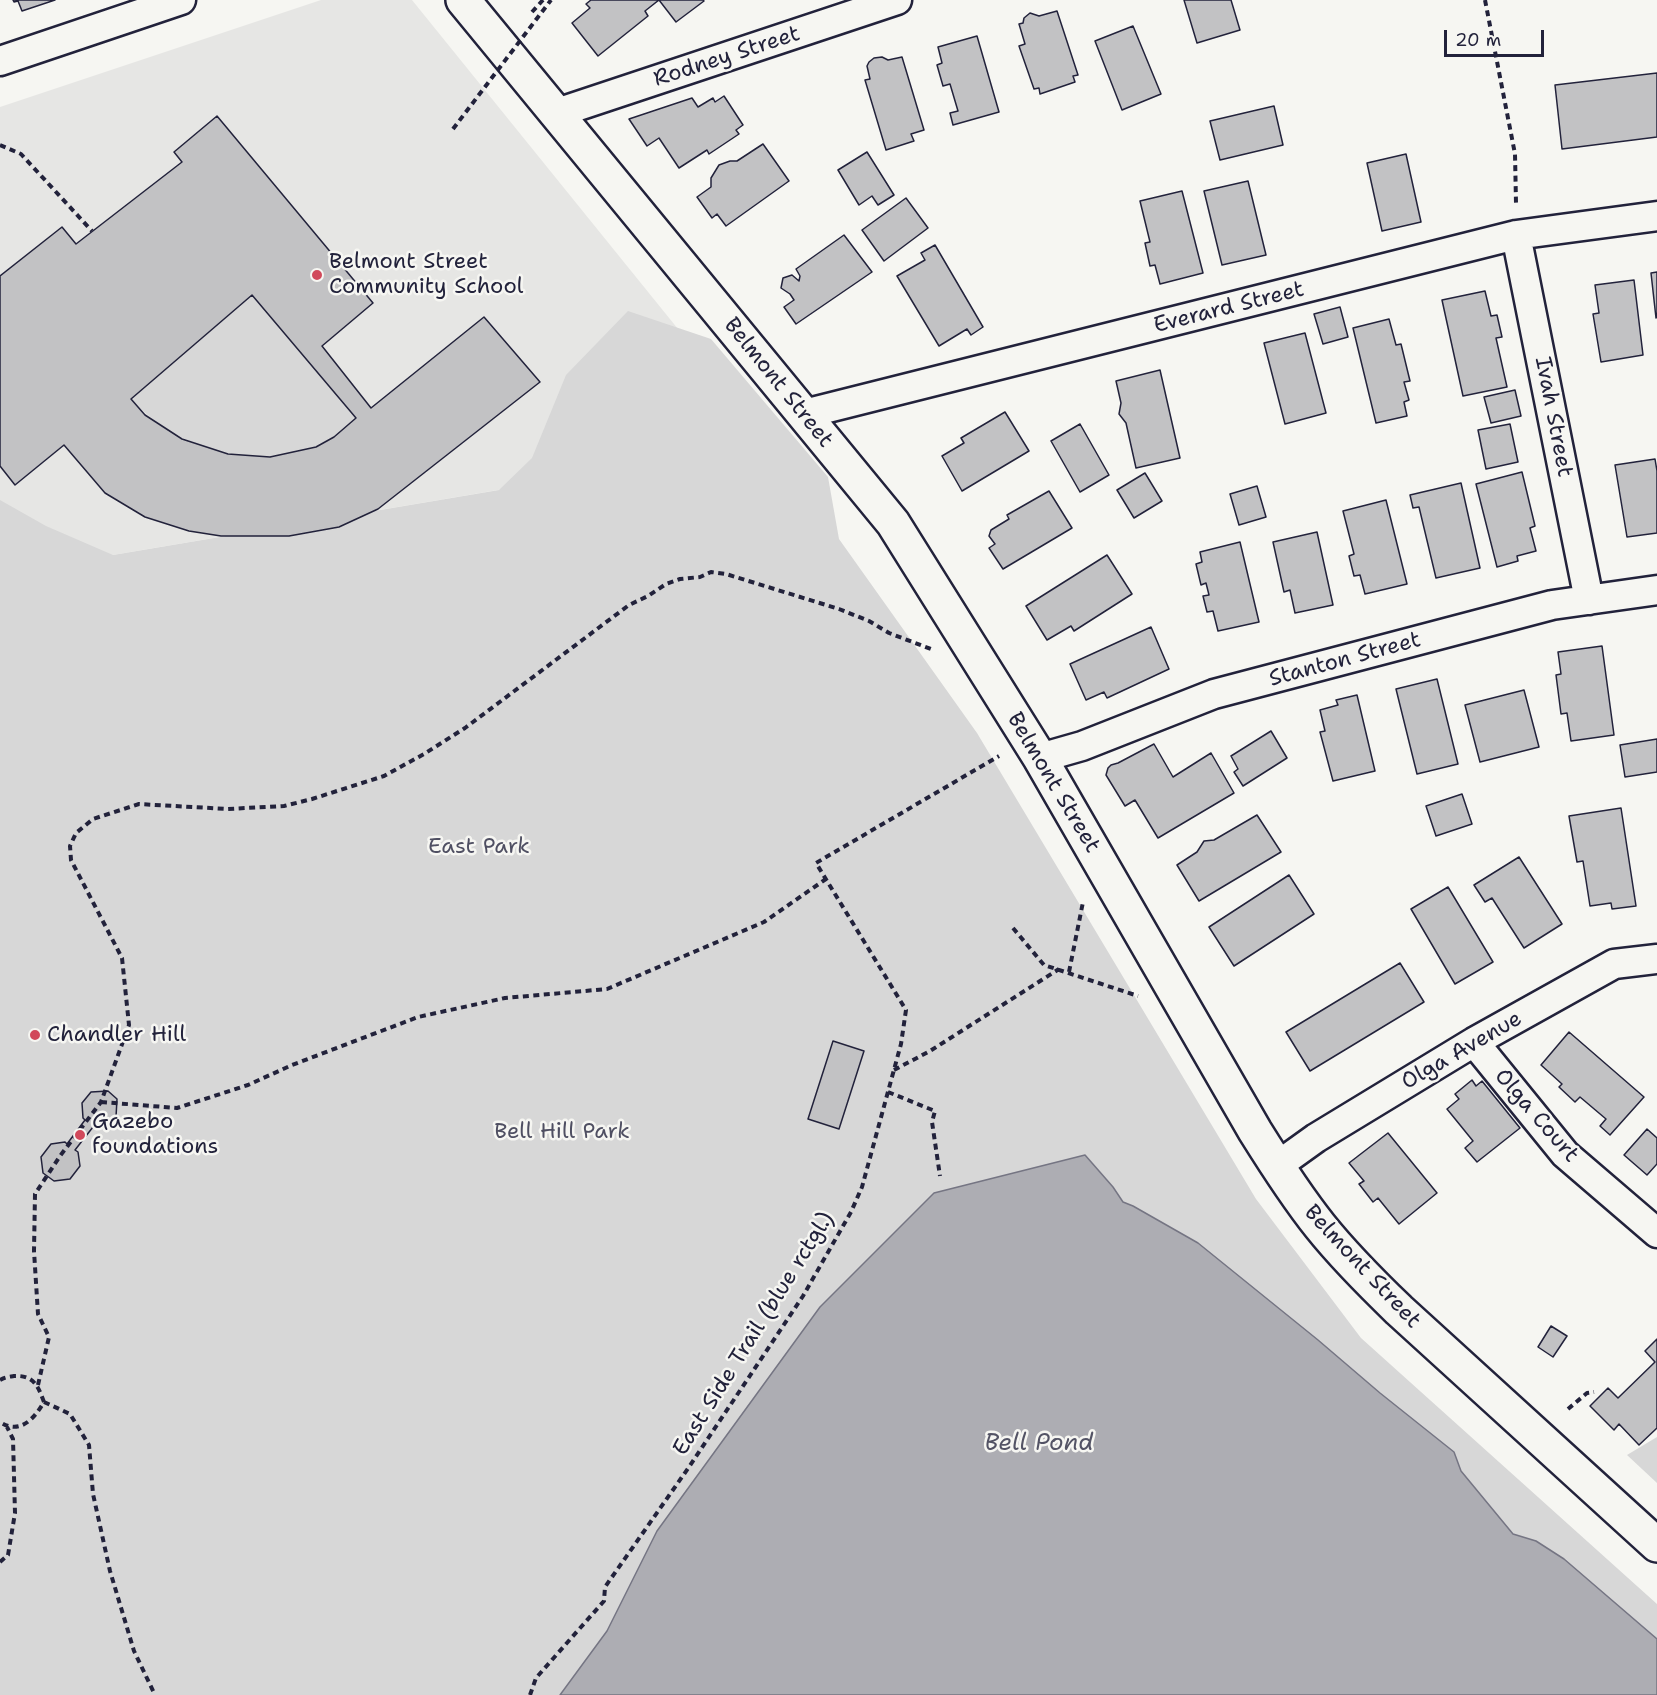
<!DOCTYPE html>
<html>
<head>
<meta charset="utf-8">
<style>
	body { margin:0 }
	#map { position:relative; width:1657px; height:1695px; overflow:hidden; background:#f6f6f2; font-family:"Shantell Sans",sans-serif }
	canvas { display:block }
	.scale { position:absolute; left:1444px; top:30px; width:100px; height:27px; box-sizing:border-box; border:3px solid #22223b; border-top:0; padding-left:8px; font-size:18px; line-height:21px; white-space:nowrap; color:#22223b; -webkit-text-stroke:4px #f6f6f2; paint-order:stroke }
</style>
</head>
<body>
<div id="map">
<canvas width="1657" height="1695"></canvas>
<div class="scale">20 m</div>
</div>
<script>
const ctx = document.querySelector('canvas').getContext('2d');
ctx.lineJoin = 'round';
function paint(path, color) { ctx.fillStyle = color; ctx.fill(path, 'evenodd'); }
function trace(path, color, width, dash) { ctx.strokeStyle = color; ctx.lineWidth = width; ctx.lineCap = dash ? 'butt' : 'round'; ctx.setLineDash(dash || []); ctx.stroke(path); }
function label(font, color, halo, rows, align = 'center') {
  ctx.font = font + ' "Shantell Sans",sans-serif'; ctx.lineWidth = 5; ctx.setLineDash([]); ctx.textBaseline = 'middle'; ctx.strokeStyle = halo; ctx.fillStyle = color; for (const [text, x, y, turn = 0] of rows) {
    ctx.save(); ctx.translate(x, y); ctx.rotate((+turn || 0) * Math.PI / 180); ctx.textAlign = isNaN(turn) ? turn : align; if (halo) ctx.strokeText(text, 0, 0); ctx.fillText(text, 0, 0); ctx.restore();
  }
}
const built = new Path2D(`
	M321 0H412L771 444 0 574V107Z`);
const green = new Path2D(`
	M252 295 356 418C344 428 330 442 315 447 250 471 176 448 131 399Z
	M628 311 711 339 828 477 839 539 977 733 1256 1199 1361 1338 1657 1604V1695H0V500L46 526 113 555 499 490 532 458 566 375Z
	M1657 1437V1483L1627 1455Z`);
const water = new Path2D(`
	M1085 1155 1113 1187 1123 1202 1133 1206 1198 1243 1318 1340 1380 1393 1454 1452 1461 1471 1513 1534 1536 1541 1564 1559 1657 1639V1695H560L607 1631 657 1531 820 1307 934 1193Z`);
const building = new Path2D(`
	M13 0H55L22 11 18 1 14 2Z
	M591 0H659L645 11 648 16 598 56 572 23 590 8 586 4Z
	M659 0H703L704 1 676 22Z
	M1184 0H1231L1240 30 1197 43Z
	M1057 11 1078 75 1073 76 1075 82 1040 94 1039 88 1034 89 1019 46 1025 44 1019 24 1023 23 1024 18 1030 13 1039 16Z
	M1133 26 1161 94 1122 110 1095 41Z
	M977 36 999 112 953 125 950 113 958 111 950 84 943 86 937 65 942 63 938 47Z
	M882 57 888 60 902 57 924 130 911 134 914 141 886 150 865 80 870 79 867 66 869 62 874 58Z
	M1657 73V137L1562 149 1555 85Z
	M724 96 743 125 736 130 739 134 709 154 707 150 679 168 659 138 647 146 629 119 692 98 698 107 713 98 715 102Z
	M1274 106 1283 145 1220 160 1210 121Z
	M217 116 373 303 322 346 371 408 484 317 540 382 378 509 339 527 289 536H221L189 531 145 517 105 493 64 445 15 485 0 466V276L62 227 76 244 182 162 174 152ZM252 295 356 418 334 437 316 447 270 457 228 454 182 439 145 415 131 399Z
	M763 144 789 181 726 226 717 214 712 218 697 197 711 187V178L719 165 730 161H737Z
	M867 152 894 195 878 205 872 196 859 205 838 170Z
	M1406 154 1421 222 1382 231 1367 163Z
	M1248 181 1266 255 1222 265 1204 191Z
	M1182 191 1203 273 1160 284 1155 265 1150 266 1145 243 1150 242 1140 201Z
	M906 198 928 228 884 261 862 230Z
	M844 235 872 272 796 324 784 307 794 300 790 294 781 288 783 278 792 275 799 281 800 276 796 269Z
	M935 245 983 327 971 335 967 329 939 346 897 276 925 260 921 253Z
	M1657 272V317L1656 318 1651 273Z
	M1634 280 1643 355 1601 362 1593 314 1599 313 1595 285Z
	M1485 291 1491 316 1497 315 1502 337 1496 338 1507 387 1463 396 1442 300Z
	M1340 307 1348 337 1323 344 1314 314Z
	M1389 319 1396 345 1401 344 1410 381 1404 382 1409 400 1404 402 1407 416 1376 423 1353 328Z
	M1305 333 1326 413 1285 424 1264 343Z
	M1160 370 1180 458 1136 468 1126 423 1119 414 1121 403 1116 381Z
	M1515 390 1521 416 1491 423 1484 397Z
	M1005 412 1029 451 962 491 942 456 964 443 961 438Z
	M1080 424 1109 475 1080 492 1051 441Z
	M1510 424 1518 462 1486 469 1478 430Z
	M1655 459 1657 471V533L1627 537 1615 465Z
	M1522 472 1535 526 1530 528 1536 551 1517 556 1518 561 1497 567 1476 484Z
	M1145 473 1162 501 1134 518 1117 490Z
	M1461 483 1480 568 1436 578 1419 507 1413 508 1410 495Z
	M1257 486 1266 517 1239 525 1230 494Z
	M1049 491 1072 528 1003 569 989 548 995 544 989 536 991 530 1009 519 1007 515Z
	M1386 500 1407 584 1365 594 1360 575 1354 576 1349 556 1354 554 1343 511Z
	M1317 532 1333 605 1295 613 1290 590 1284 592 1273 542Z
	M1240 542 1259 622 1218 631 1213 611 1207 612 1203 596 1209 595 1206 583 1201 585 1196 564 1202 562 1200 552Z
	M1107 555 1132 594 1074 631 1071 626 1047 640 1026 606Z
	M1151 627 1169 669 1107 698 1104 692 1086 700 1070 664Z
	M1602 646 1614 735 1571 741 1567 713 1561 714 1556 675 1561 674 1558 652Z
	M1437 679 1458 764 1417 774 1396 689Z
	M1524 690 1539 747 1480 762 1465 705Z
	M1357 695 1375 771 1333 781 1320 732 1325 731 1320 710 1338 705 1336 700Z
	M1271 731 1287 758 1243 786 1234 772 1238 769 1231 756Z
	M1657 739V772L1625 777 1620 745Z
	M1154 744 1173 777 1211 753 1234 793 1158 838 1135 800 1125 806 1106 775 1108 768 1111 765 1118 763Z
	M1462 794 1472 824 1436 836 1426 806Z
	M1621 808 1636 906 1612 909 1611 903 1590 906 1583 861 1577 862 1569 816Z
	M1257 815 1281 852 1199 901 1177 865 1197 852 1204 841 1214 840Z
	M1519 857 1562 924 1524 948 1492 898 1485 902 1474 885Z
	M1289 875 1314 914 1234 966 1209 927Z
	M1448 887 1493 962 1455 984 1411 909Z
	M1400 963 1424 1002 1310 1071 1286 1032Z
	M1569 1032 1644 1097 1610 1135 1600 1126 1606 1119 1580 1097 1575 1102 1559 1087 1562 1084 1541 1065Z
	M833 1041 864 1051 839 1129 808 1119Z
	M1472 1080 1476 1086 1482 1081 1520 1128 1477 1162 1465 1148 1473 1141 1447 1109 1459 1099 1455 1094Z
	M108 1091 117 1099 116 1117 109 1126 93 1127 75 1150 78 1152 80 1166 70 1179 54 1181 43 1173 41 1157 51 1144 65 1142 67 1144 85 1120 83 1118 82 1103 91 1092Z
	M1647 1129 1657 1138V1164L1647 1175 1624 1155Z
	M1388 1133 1437 1193 1399 1224 1378 1198 1373 1202 1359 1184 1364 1181 1349 1163Z
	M1551 1326 1567 1336 1553 1357 1538 1347Z
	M1657 1339V1428L1639 1445 1619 1424 1614 1430 1590 1406 1608 1388 1618 1398 1655 1362 1645 1351Z`);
const path = new Path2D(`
	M1485 0 1515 154 1516 203
	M532 12 543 0
	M0 145 21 154 92 231
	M1013 928 1044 965 1138 996
	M1069 972 1083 902
	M894 1070 930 1051 1059 969
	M888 1092 935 1111 932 1122 940 1176
	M101 1102 177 1108 248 1085 292 1065 418 1017 505 998 607 989 764 922 826 879
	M0 1380C5 1377 8 1377 14 1376 34 1375 38 1386 44 1402 34 1419 20 1435 0 1422
	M38 1385 49 1337 38 1314 34 1251 35 1194 60 1156 101 1102 129 1025 122 958 71 860 70 846 76 833 93 819 139 804 228 809 284 806 312 799 384 776 424 754 465 728 629 605 648 596 666 584 680 579 700 577 711 572 726 574 839 609 869 621 889 633 931 649
	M44 1402 70 1414 89 1445 93 1494 110 1571 134 1651 155 1695
	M1568 1409 1587 1393 1594 1392
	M0 1562 8 1555 15 1513 13 1439 7 1427
	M530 1695 536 1678 604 1601 605 1587 689 1467 803 1296 851 1212 862 1187 901 1044 906 1010 816 863 999 756`);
const street = new Path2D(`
	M0 61 181 0
	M557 113 897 0
	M1516 235 1589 600
	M804 414 1516 235 1657 216
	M1040 758 1082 746 1214 694 1552 605 1657 590
	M1474 1042 1565 1154 1657 1233
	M1277 1166 1316 1138 1474 1042 1614 964 1657 959`);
const highway = new Path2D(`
	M463 0 893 523 1040 758 1255 1131C1275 1163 1296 1196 1320 1226 1344 1256 1371 1283 1399 1310L1657 1545`);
const pathBridge = new Path2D(`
	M453 129 551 0`);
const markers = [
	[317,275,6,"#d1495b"],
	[35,1035,6,"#d1495b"],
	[80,1135,6,"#d1495b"]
];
const streetNames = [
	["Rodney Street",727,57,-18],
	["Everard Street",1229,308,-14],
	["Belmont Street",778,383,51],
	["Ivah Street",1553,417,79],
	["Stanton Street",1345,660,-15],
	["Belmont Street",1053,783,59],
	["Olga Avenue",1462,1051,-30],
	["Olga Court",1536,1116,49],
	["Belmont Street",1362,1267,47],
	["East Side Trail (blue rctgl.)",754,1334,-58]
];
const poiNames = [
	["Belmont Street",329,262],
	["Community School",329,287],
	["Chandler Hill",47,1035],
	["Gazebo",92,1122],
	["foundations",92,1147]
];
const parkNames = [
	["East Park",479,847],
	["Bell Hill Park",562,1132]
];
const waterNames = [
	["Bell Pond",1039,1444]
];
paint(built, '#e6e6e4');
paint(green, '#d7d7d7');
paint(water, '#adadb3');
trace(water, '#757583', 1.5);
paint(building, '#c2c2c4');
trace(building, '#22223b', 1.5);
trace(street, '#22223b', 33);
trace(highway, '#22223b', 38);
trace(path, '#22223b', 4, [6, 4.5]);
trace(street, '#f6f6f2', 28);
trace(highway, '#f6f6f2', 33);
trace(pathBridge, '#22223b', 4, [6, 4.5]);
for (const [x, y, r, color] of markers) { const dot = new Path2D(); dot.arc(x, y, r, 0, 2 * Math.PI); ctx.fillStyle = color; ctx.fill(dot); trace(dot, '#f6f6f2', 2); }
label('22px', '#22223b', '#f6f6f2', streetNames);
label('22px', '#22223b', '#f6f6f2', poiNames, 'left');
label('22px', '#4f4f62', '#f6f6f2', parkNames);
label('italic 24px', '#535365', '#f6f6f2', waterNames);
</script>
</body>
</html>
